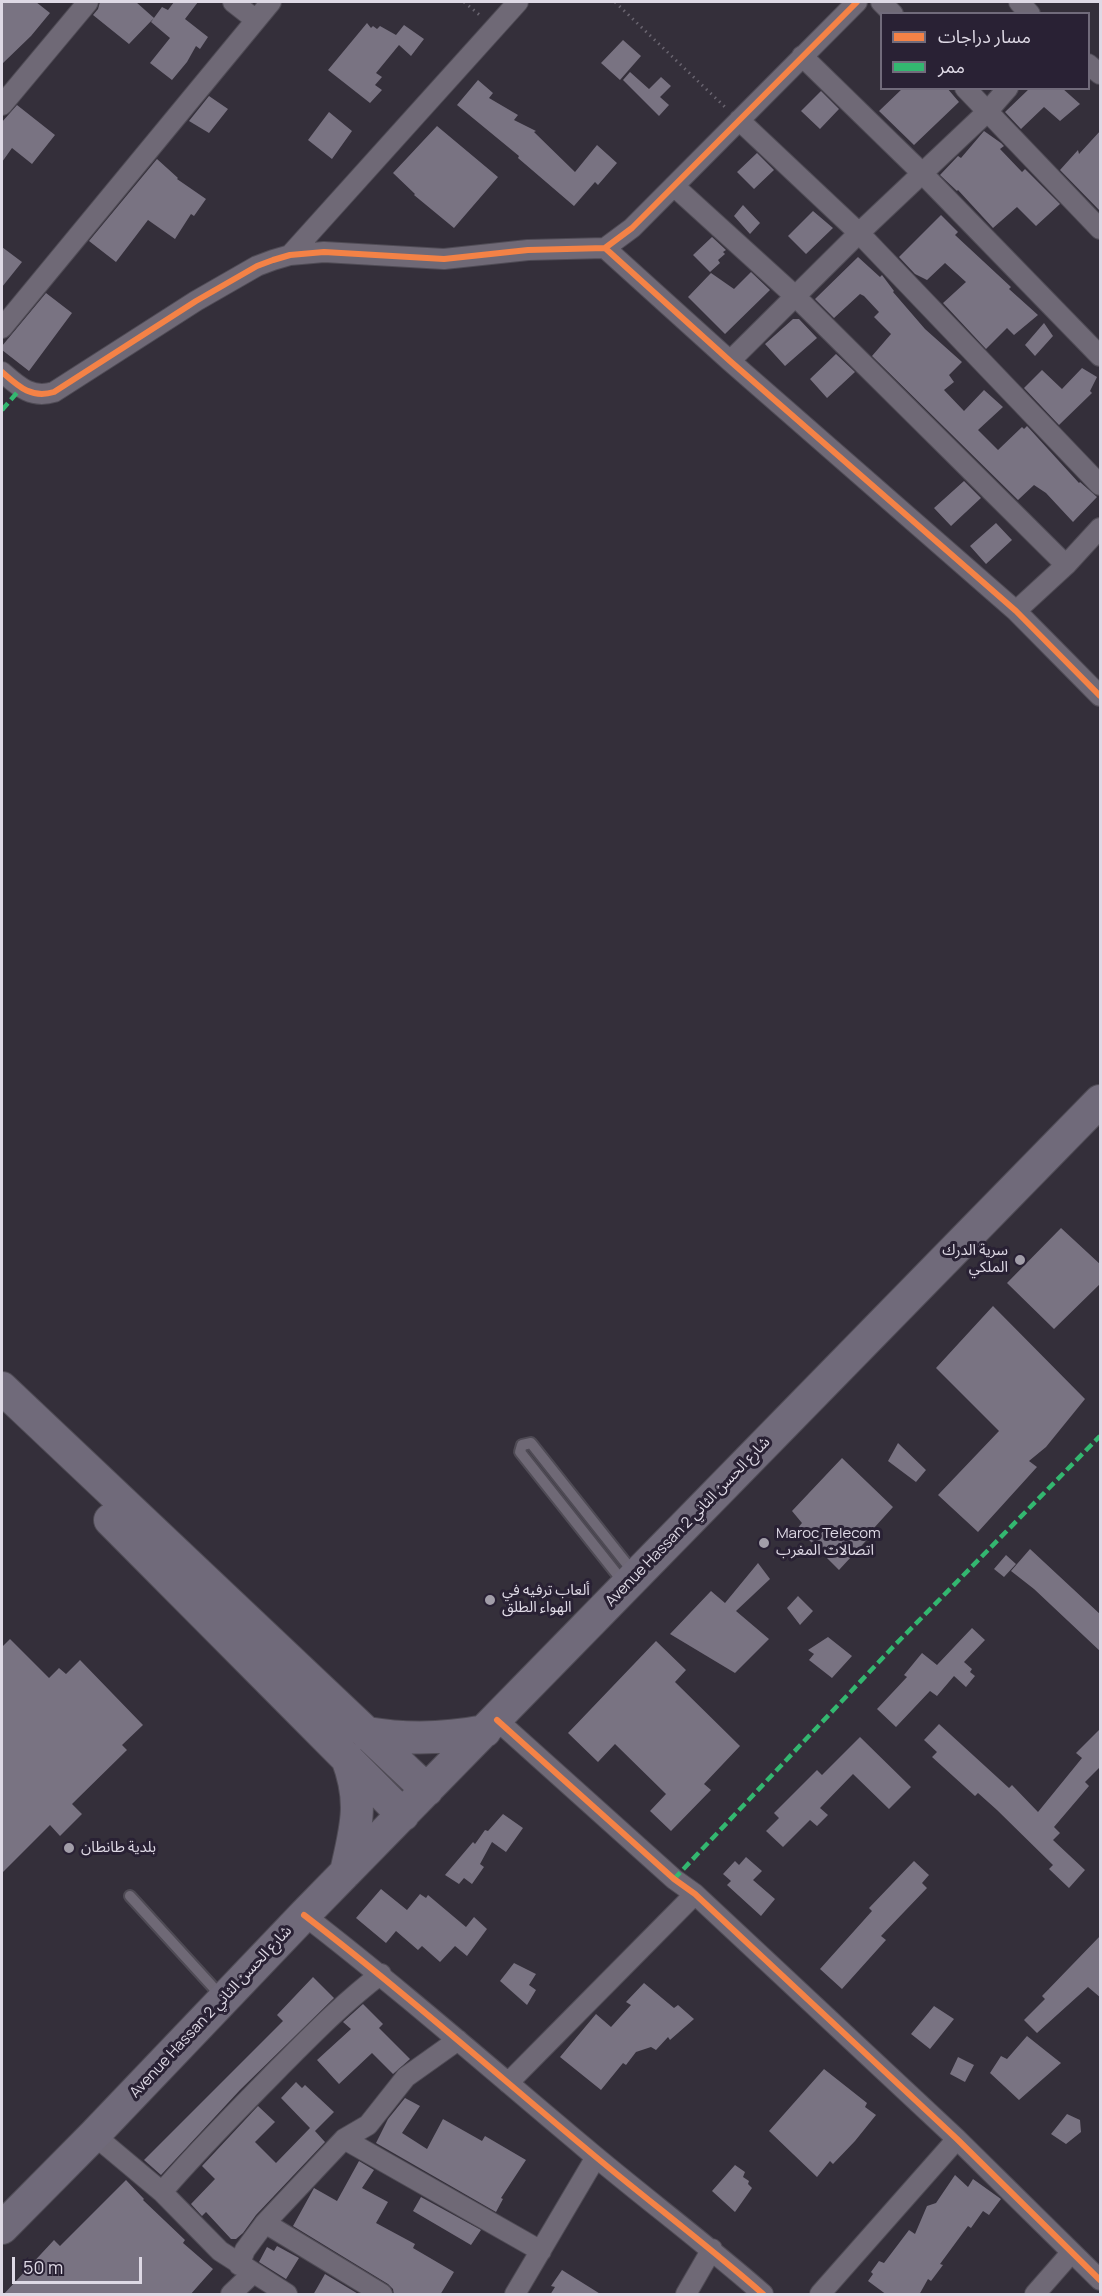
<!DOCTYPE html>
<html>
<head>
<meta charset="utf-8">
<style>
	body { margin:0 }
	#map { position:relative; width:1102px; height:2296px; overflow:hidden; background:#342f3a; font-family:Manrope,"Noto Sans Arabic",sans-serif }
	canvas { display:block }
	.frame { position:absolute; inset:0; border:3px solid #ded9e5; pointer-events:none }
	.legend { position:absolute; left:880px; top:12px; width:210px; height:78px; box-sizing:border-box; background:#292134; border:2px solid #716b7b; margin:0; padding:8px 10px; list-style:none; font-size:18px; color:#ded9e5 }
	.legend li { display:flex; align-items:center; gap:12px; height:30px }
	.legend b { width:30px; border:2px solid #716b7b }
	.scale { position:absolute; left:12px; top:2257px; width:130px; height:27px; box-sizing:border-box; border:3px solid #ded9e5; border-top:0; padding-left:8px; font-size:18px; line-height:21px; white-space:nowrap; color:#ded9e5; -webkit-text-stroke:4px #292134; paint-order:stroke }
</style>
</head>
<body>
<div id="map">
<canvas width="1102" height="2296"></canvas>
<div class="frame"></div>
<ul class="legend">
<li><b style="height:8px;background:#f48246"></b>مسار دراجات</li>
<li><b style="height:8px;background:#33b770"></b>ممر</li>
</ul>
<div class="scale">50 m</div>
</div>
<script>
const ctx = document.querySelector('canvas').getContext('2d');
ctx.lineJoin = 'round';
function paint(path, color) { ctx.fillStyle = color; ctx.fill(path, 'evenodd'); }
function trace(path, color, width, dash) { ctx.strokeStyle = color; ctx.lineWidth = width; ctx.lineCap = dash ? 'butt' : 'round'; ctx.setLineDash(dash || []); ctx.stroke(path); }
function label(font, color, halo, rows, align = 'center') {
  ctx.font = font + ' Manrope,"Noto Sans Arabic",sans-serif'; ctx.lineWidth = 6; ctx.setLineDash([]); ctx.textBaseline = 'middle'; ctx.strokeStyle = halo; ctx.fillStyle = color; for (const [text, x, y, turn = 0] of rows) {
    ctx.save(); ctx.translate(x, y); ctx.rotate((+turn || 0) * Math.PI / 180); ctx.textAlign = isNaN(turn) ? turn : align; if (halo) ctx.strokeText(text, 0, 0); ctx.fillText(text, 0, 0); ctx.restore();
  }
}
const building = new Path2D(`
	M2 2H36L50 13 31 36 2 64Z
	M100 2H136L154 18 129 44 93 15 98 9Z
	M174 2H198L185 19 208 37 200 49 196 46 187 62 172 80 150 63 170 38 151 22 162 7 168 10Z
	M367 23 371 28 373 26 377 29 380 26 396 35 404 25 424 39 411 56 399 45 376 73 382 77 375 85 382 90 370 103 328 70Z
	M623 40 641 56 620 80 601 63Z
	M630 72 649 89 661 77 671 86 660 97 669 105 659 116 623 80Z
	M478 80 493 93 489 98 518 115 514 120 536 131 534 132 575 172 597 145 617 163 598 185 595 182 574 206 518 158 519 156 457 105Z
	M903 88H947L959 102 914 145 879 111Z
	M1030 88H1062L1080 104 1060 121 1044 107 1021 129 1005 112Z
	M821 91 839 109 820 129 801 111Z
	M209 96 228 109 209 133 189 121Z
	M17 105 55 135 32 164 12 148 2 162V122Z
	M329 112 352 131 332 159 308 140Z
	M437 126 498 177 454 228 414 195 415 194 393 173Z
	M1101 130V212L1060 170 1078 150 1079 154Z
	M984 131 1001 143 1004 146 1000 149 1022 172 1025 169 1060 204 1036 226 1017 207 993 228 958 190 957 191 940 175 958 156 961 158Z
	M757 153 774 170 754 189 737 172Z
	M157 159 178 178 177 179 206 199 194 216 191 214 175 239 148 220 116 262 89 241Z
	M743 205 760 223 750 234 734 216Z
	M813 211 833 228 806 254 788 236Z
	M941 215 958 232 955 235 1011 287 1009 289 1038 315 1014 335 1007 328 986 349 943 303 966 282 945 263 927 280 915 274 899 257Z
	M712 237 726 250 723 252 725 254 718 260 720 263 710 272 693 255Z
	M2 247 22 262 2 287Z
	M858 257 880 277 882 275 894 291 893 292 925 329 962 362 949 375 954 382 944 390 964 411 984 390 1003 407 978 430 998 450 1022 427 1024 429 1027 426 1079 483 1080 482 1097 497 1073 522 1046 493 1034 485 1018 500 872 356 891 334 874 317 879 312 864 296 860 294 834 318 815 299Z
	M751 272 770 290 725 334 688 297 711 273 734 289Z
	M46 293 72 313 29 371 2 350V346Z
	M793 319H799L817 338 785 366 765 344Z
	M1044 323 1053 336 1035 356 1025 345Z
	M836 354 855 372 827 398 810 379Z
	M1082 368 1097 377 1090 391 1092 393 1059 425 1024 388 1042 370 1062 389Z
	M964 481 981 498 951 526 934 508Z
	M996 523 1012 540 986 564 970 546Z
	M1061 1228 1101 1265V1283L1054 1329 1007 1283Z
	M993 1306 1085 1399 1046 1447 1029 1461 1037 1467 978 1532 938 1495 999 1431 936 1368Z
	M898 1443 926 1470 916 1482 888 1461Z
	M842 1458 893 1507 874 1528 876 1530 839 1570 827 1558 829 1556 796 1530 802 1523 792 1511Z
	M1030 1549 1101 1615V1652L1034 1589 1011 1571Z
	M1006 1555 1016 1564 1004 1577 994 1569Z
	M758 1563 770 1579 736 1611 769 1639 735 1673 670 1634 711 1591 725 1603Z
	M798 1596 813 1611 800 1625 787 1608Z
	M972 1628 985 1640 964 1662 972 1669 970 1672 975 1676 966 1687 954 1676 937 1696 930 1691 896 1727 877 1709 907 1677 904 1675 922 1653 937 1665Z
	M828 1637 852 1656 832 1678 809 1660 814 1654 808 1650Z
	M10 1639 49 1678 59 1668 66 1674 80 1660 143 1725 122 1745 127 1750 72 1804 82 1814 60 1836 50 1825 2 1873V1647Z
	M656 1641 686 1670 675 1682 740 1746 704 1784 711 1790 671 1831 650 1811 666 1794 615 1744 598 1762 568 1733Z
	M939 1724 1009 1788 1012 1785 1038 1812 1082 1758 1076 1753 1101 1728V1766L1085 1782 1089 1786 1054 1827 1060 1833 1053 1840 1085 1870 1069 1888 1049 1869 1053 1865 997 1810 978 1793 975 1796 932 1757 937 1752 924 1740Z
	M860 1737 911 1787 889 1809 853 1774 820 1808 828 1815 817 1826 810 1820 783 1847 766 1831 779 1818 774 1813 817 1770 822 1775Z
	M503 1814 523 1828 506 1852 492 1842 480 1864 484 1867 472 1884 464 1878 459 1884 445 1875 473 1842 475 1844 485 1830 488 1831Z
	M746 1857 762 1871 753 1880 775 1899 761 1916 727 1885 731 1881 723 1874 735 1861 739 1865Z
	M914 1861 929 1875 922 1883 927 1888 881 1936 886 1940 842 1989 820 1969 872 1911 869 1908Z
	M381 1889 407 1910 420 1894 426 1898 428 1895 466 1927 474 1917 487 1929 467 1956 455 1946 440 1962 422 1946 418 1950 396 1931 386 1943 356 1918Z
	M1101 1935V1998L1088 1987 1037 2033 1024 2020 1045 1999 1042 1996Z
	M514 1963 536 1974 529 1985 536 1990 527 2005 500 1981Z
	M313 1977 334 1998 240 2090 161 2175 144 2160 283 2021 277 2015Z
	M644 1983 674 2008 678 2005 694 2019 670 2040 668 2037 656 2050 651 2047 636 2052 626 2065 623 2063 601 2090 560 2057 596 2014 611 2027 631 2005 626 2002Z
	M363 2004 383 2024 379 2028 410 2059 393 2074 372 2053 339 2084 317 2060 351 2029 343 2022Z
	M934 2006 954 2019 930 2049 911 2034Z
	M1027 2036 1061 2063 1019 2100 990 2073 1001 2056 1007 2059Z
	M958 2057 974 2065 965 2082 950 2074Z
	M824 2069 867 2103 865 2107 876 2115 855 2141 833 2164 830 2161 817 2177 769 2131Z
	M296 2082 302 2088 305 2085 334 2112 315 2131 325 2142 256 2215 243 2233 236 2239H231L206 2212 202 2216 191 2204 215 2179 202 2166 258 2106 275 2122 255 2142 276 2163 310 2128 281 2098Z
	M405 2098 420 2106 402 2133 427 2149 443 2119 482 2141 485 2136 526 2160 501 2198 503 2199 496 2212 376 2143 388 2119Z
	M1067 2114 1080 2120 1081 2132 1066 2144 1051 2134Z
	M359 2161 374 2170 362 2188 388 2202 376 2223 415 2244 413 2248 454 2272 440 2295H394L393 2289 388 2284 293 2226 314 2188 337 2201Z
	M735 2165 745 2172 743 2177 749 2181 748 2184 752 2188 735 2212 712 2191Z
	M955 2175 968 2187 973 2179 1001 2199 989 2215 983 2211 971 2228 968 2226 940 2264 943 2265 931 2281 928 2279 919 2295H887L868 2281 873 2274 871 2272 879 2261 884 2263 909 2230 915 2234 927 2206 936 2203Z
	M126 2180 144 2199 143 2200 185 2240 183 2243 213 2269 190 2295H3L54 2240 60 2246Z
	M421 2197 481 2230 471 2245 413 2211Z
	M277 2246 299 2258 286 2279 259 2262 267 2247 274 2251Z
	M562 2270 602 2295H550L555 2287 551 2286Z
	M325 2274 360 2295H313Z`);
const path = new Path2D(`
	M464 2 482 17
	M615 2 726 108`);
const service = new Path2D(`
	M624 1583 520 1452 522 1445 531 1443 634 1573
	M130 1896 222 1997`);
const minor = new Path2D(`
	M233 2 256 20
	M881 2 893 14
	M1019 2 1030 14
	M802 56 922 173 1100 356
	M1088 64 1100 74
	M965 88 1100 229
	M2 105 88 2
	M739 120 859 233 1100 485
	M674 186 795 296 1066 565
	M605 248 730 361 1016 611 1100 696
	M290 255 518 2
	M2 328 271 2
	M730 361 859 233 987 112 1008 88
	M2 372C18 386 31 399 54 392L196 301 257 266 273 260 290 255 324 252 444 259 528 250 605 248 632 228 857 2
	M1016 611 1066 565 1100 528
	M497 1720 674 1879 695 1894 957 2139 1100 2280
	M304 1915C400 1989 491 2069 584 2147 643 2197 705 2243 763 2294
	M508 2083 695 1894
	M94 2135 162 2192 220 2251 287 2294
	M344 2139 541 2251
	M162 2192C199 2149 239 2109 279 2068 312 2035 344 2002 381 1974
	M265 2223 382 2294
	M239 2265 245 2250 265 2223 344 2139 368 2125 406 2077 458 2040
	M231 2294 253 2273
	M515 2294 596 2157
	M686 2294 712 2249
	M820 2294 957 2139
	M1035 2294 1071 2253`);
const primary = new Path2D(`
	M2 1388 427 1790
	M110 1520 403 1815
	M367 1733C408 1740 444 1739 485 1731
	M346 1872C356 1828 364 1802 347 1758
	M2 2228 94 2135 304 1915 1100 1101`);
const quiet = new Path2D(`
	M2 410 21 388
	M674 1879 892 1648 1100 1436`);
const cycleway = new Path2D(`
	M605 248 730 361 1016 611 1100 696
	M2 372C18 386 31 399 54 392L196 301 257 266 273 260 290 255 324 252 444 259 528 250 605 248 632 228 857 2
	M497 1720 674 1879 695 1894 957 2139 1100 2280
	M304 1915C400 1989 491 2069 584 2147 643 2197 705 2243 763 2294`);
const markers = [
	[1020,1260,6,"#a29ea9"],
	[764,1543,6,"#a29ea9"],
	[490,1600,6,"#a29ea9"],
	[69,1848,6,"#a29ea9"]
];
const poiNames = [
	["سرية الدرك",1008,1251,"right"],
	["الملكي",1008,1268,"right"],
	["Maroc Telecom",776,1534],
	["اتصالات المغرب",776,1551],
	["ألعاب ترفيه في",502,1591],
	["الهواء الطلق",502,1608],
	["بلدية طانطان",81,1848]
];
const streetNames = [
	["Avenue Hassan 2 شارع الحسن الثاني",688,1522,-46],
	["Avenue Hassan 2 شارع الحسن الثاني",211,2012,-47]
];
paint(building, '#797382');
trace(service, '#4f4b55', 14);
trace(minor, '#4f4b55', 22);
trace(primary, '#4f4b55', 34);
trace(path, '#6a6570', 3, [1.5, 4.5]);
trace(service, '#6f6976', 10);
trace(minor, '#6f6976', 20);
trace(primary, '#706a7a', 32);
trace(quiet, '#33b770', 4.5, [9, 4.5]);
trace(cycleway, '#f48246', 6);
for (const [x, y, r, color] of markers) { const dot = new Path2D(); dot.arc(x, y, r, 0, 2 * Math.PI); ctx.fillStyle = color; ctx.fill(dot); trace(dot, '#292134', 2); }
label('15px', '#ded9e5', '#292134', poiNames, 'left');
label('15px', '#ded9e5', '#292134', streetNames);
</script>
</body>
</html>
